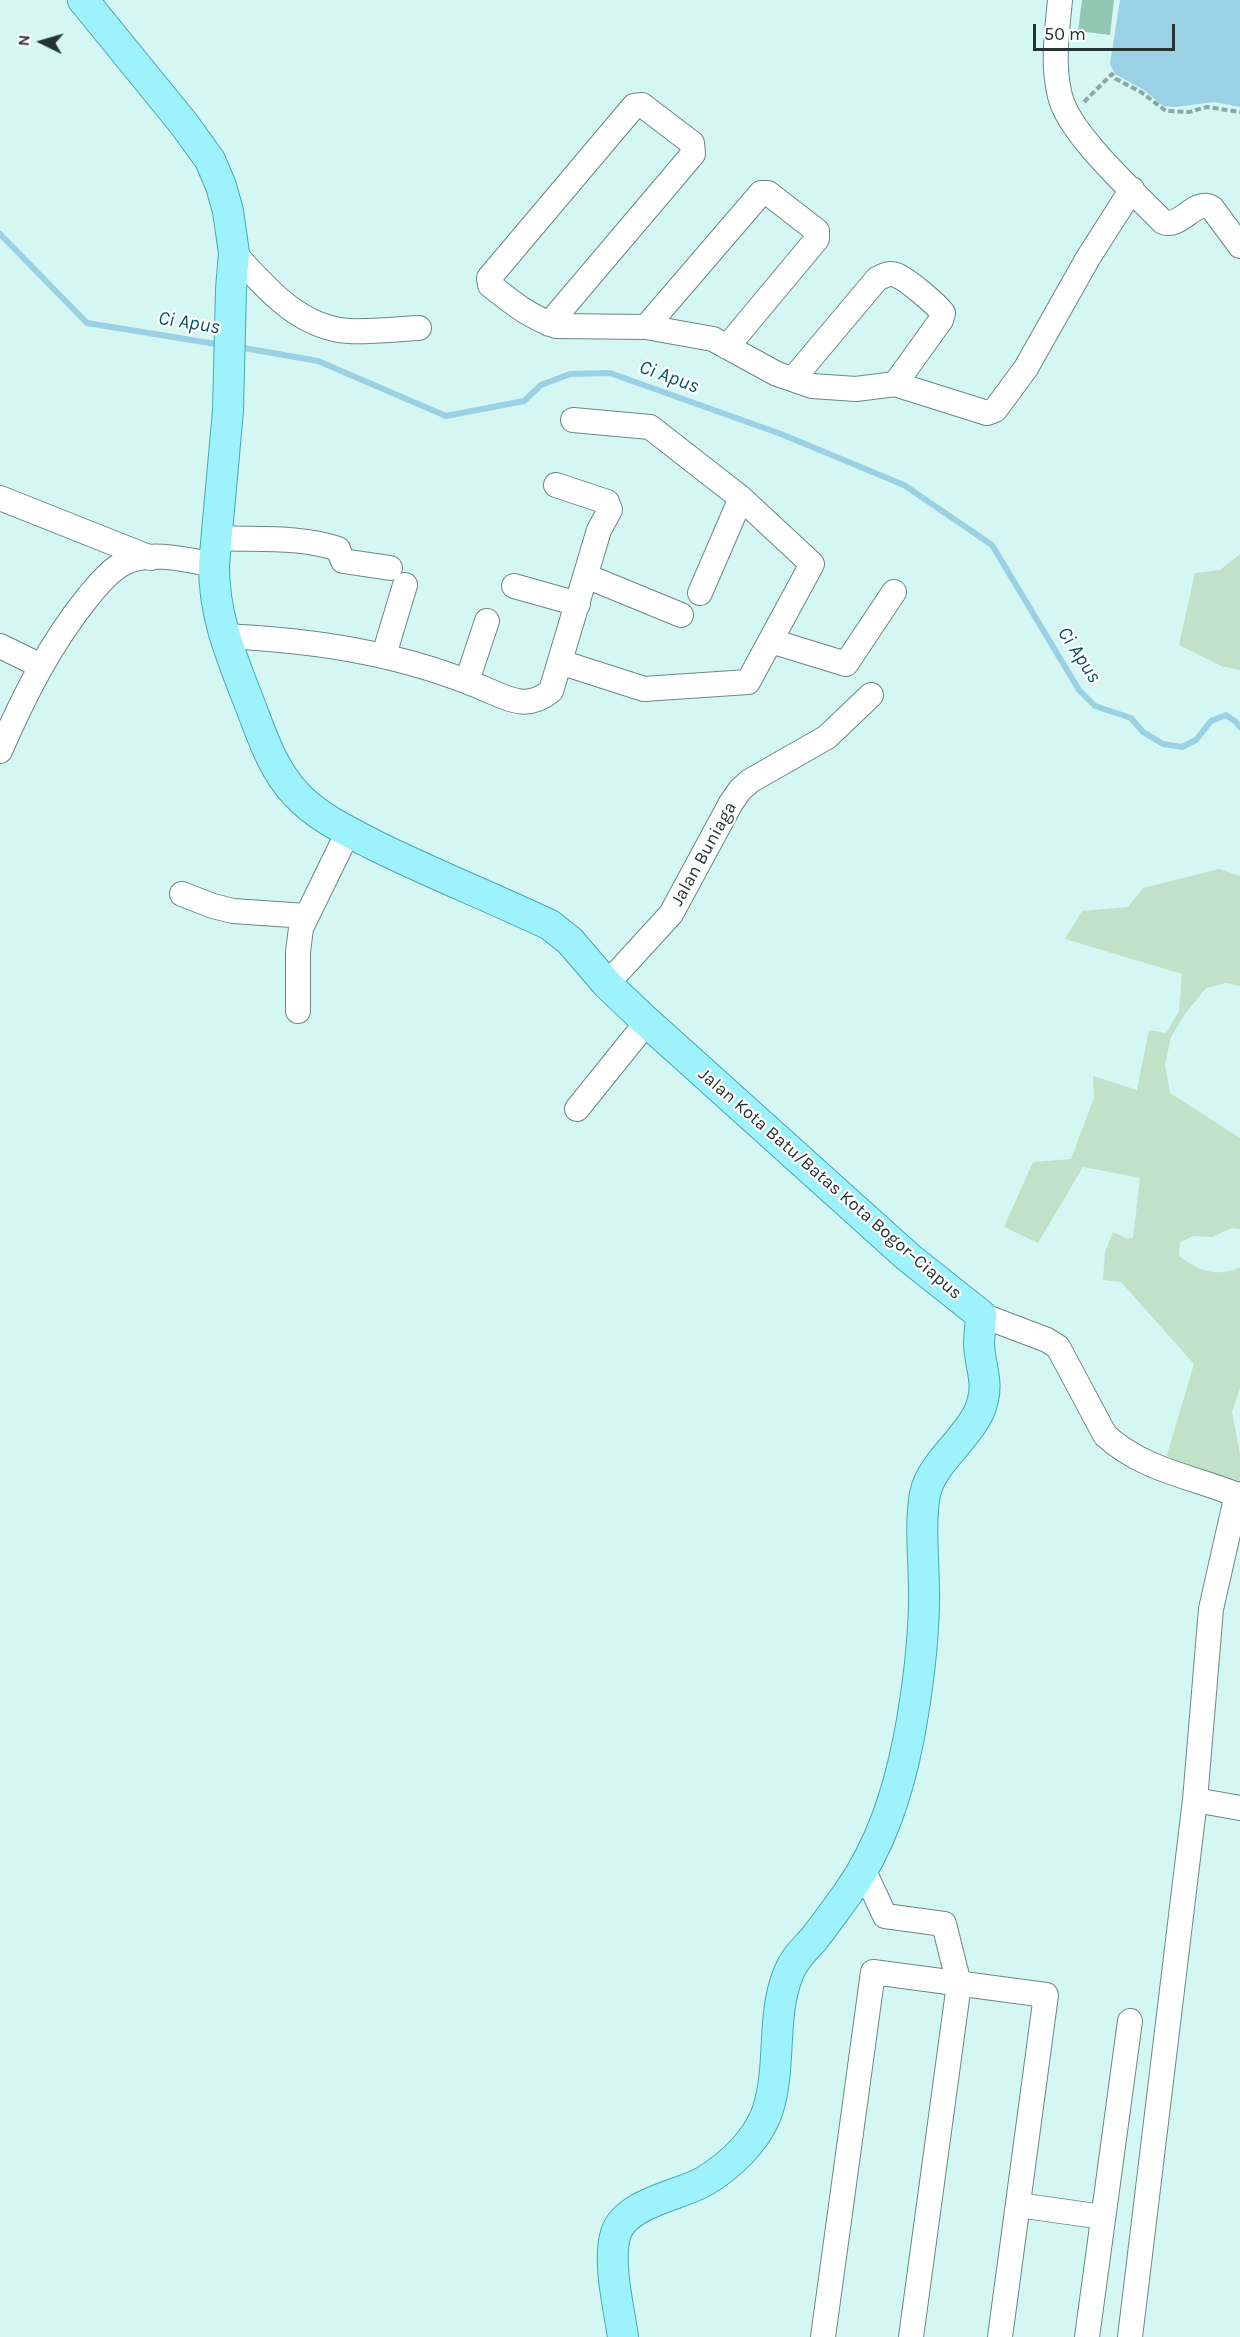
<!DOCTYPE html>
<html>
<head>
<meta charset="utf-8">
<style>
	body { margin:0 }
	#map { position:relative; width:1240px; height:2337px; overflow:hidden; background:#d5f7f3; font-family:Karla,sans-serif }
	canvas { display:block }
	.north { position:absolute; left:12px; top:12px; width:60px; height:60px; -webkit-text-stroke:4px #fff; paint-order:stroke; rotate:275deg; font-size:16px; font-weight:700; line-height:24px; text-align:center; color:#253331 }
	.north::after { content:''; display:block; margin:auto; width:21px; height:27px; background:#253331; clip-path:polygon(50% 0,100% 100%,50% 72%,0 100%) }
	.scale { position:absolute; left:1033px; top:24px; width:142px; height:27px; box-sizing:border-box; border:3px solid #253331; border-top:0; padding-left:8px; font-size:18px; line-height:21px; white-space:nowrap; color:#253331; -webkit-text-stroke:4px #fff; paint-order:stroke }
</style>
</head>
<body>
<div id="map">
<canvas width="1240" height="2337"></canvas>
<div class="north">N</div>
<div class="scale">50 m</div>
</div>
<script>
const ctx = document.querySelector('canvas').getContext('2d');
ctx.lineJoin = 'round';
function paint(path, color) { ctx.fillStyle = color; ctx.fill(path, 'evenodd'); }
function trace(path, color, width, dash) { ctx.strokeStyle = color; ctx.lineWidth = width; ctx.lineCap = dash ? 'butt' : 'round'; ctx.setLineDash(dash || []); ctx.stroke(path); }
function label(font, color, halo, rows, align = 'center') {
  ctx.font = font + ' Karla,sans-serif'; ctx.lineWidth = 4.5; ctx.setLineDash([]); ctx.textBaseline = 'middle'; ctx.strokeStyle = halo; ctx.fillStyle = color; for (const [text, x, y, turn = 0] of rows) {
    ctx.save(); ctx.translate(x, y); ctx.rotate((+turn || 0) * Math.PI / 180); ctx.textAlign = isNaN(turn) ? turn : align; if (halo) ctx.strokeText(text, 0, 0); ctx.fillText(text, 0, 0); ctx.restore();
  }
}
const green = new Path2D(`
	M1240 554V670L1221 666 1179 645 1195 573 1220 570Z
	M1219 869 1240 876V986L1226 983 1206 988 1185 1014 1171 1037 1165 1065 1170 1093 1240 1138V1229L1232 1228 1212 1237 1194 1236 1180 1242 1179 1256C1199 1271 1217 1278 1240 1267V1388L1232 1412 1240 1454V1492L1166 1458 1194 1364 1121 1282 1103 1280 1105 1252 1113 1232 1126 1238H1133L1140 1178 1083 1167 1038 1243 1004 1227 1033 1162 1071 1159 1094 1098 1093 1076 1137 1090 1149 1030 1166 1033 1179 1011 1182 974 1065 939 1082 911 1128 907 1143 888Z`);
const water = new Path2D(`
	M1120 0H1240V107L1214 102 1175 107 1163 106 1144 90 1115 74 1110 64Z`);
const stream = new Path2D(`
	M0 234 87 323 222 345
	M238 347 318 361 446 416 524 401 541 385 570 374 610 373 781 434 904 485 992 545 1079 690 1095 706 1131 718 1143 732 1163 744 1182 747 1196 740 1211 721 1226 715 1236 722 1240 727`);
const building = new Path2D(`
	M1082 0H1114L1110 35 1078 31Z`);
const path = new Path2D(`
	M1084 102 1112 74 1116 79 1141 92 1166 111 1189 112 1207 107 1240 112`);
const minor = new Path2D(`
	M1060 0C1057 32 1052 64 1060 96 1069 134 1134 192 1163 222 1181 229 1195 197 1212 208L1240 246
	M234 253C265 287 299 328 349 331 372 332 396 329 419 328
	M549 324 693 154 692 143 642 105 634 106 489 278 490 285C513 303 528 316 556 326L646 327 713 339 777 374 812 386 856 389 895 384 987 413 995 410 1026 368 1088 258 1132 189
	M646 327 761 193H768L817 231V239L727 347
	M793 379 877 279C883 276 889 272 896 275 907 279 936 304 943 313L941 320 895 384
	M573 420 650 427 741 498 700 593
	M0 498 151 558
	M218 538C257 540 300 536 338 549L343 561 390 568
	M586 576 681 615
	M514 586 578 604
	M223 636C315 640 407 654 492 692 514 702 530 708 551 691L599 530 610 510 607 502 556 485
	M771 641 846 664 894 592
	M0 646 41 666
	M384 655 405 585
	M560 662 644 689 748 682 812 564 741 498
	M467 681 487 621
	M0 751C24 696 50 644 88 597 98 585 110 570 124 563 151 550 187 560 214 565
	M182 894 213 906 233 911 306 916
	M607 984 671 914 731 803 740 790 750 781 827 737 871 695
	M298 1011V952L301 928 348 832
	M577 1109 647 1022
	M981 1315 1047 1340 1058 1347 1105 1435C1142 1470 1194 1477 1240 1496
	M1195 1800 1240 1808
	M863 1869 885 1916 944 1924 959 1984 911 2337
	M1018 2205 1103 2217
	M823 2337 873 1972 1046 1995 1000 2337
	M1087 2337 1130 2021
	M1130 2337 1195 1800 1211 1609 1237 1494`);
const major = new Path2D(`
	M83 0 184 124 210 160 221 186 228 211 234 253 231 289 228 411 214 565C214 613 228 648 245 692 259 726 270 767 296 794 316 816 345 830 372 844 430 873 491 897 550 925L570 941 607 984 647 1022 908 1257 981 1315C981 1324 979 1334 979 1344 980 1370 991 1383 979 1412 966 1440 931 1464 925 1494 919 1526 925 1571 924 1604 923 1648 917 1694 909 1737 898 1793 881 1846 848 1893 836 1909 825 1925 813 1940 804 1950 794 1959 789 1972 770 2017 783 2069 766 2115 755 2142 729 2167 703 2182 678 2196 626 2203 616 2233 607 2261 619 2308 623 2337`);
const streetNames = [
	["Jalan Buniaga",704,854,-61],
	["Jalan Kota Batu/Batas Kota Bogor–Ciapus",830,1184,41]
];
const waterNames = [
	["Ci Apus",189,323,9],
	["Ci Apus",669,377,20],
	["Ci Apus",1079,655,57]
];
paint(green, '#c1e2c8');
paint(water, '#9bd1e5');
trace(stream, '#9bd1e5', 6);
paint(building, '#92c7b3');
trace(minor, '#698885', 26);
trace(major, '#49a9b3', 32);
trace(path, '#8da7a4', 4, [6, 3]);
trace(minor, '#fff', 24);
trace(major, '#9ef2fb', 30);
label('18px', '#253331', '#fff', streetNames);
label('italic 20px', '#085368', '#fff', waterNames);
</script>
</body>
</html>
